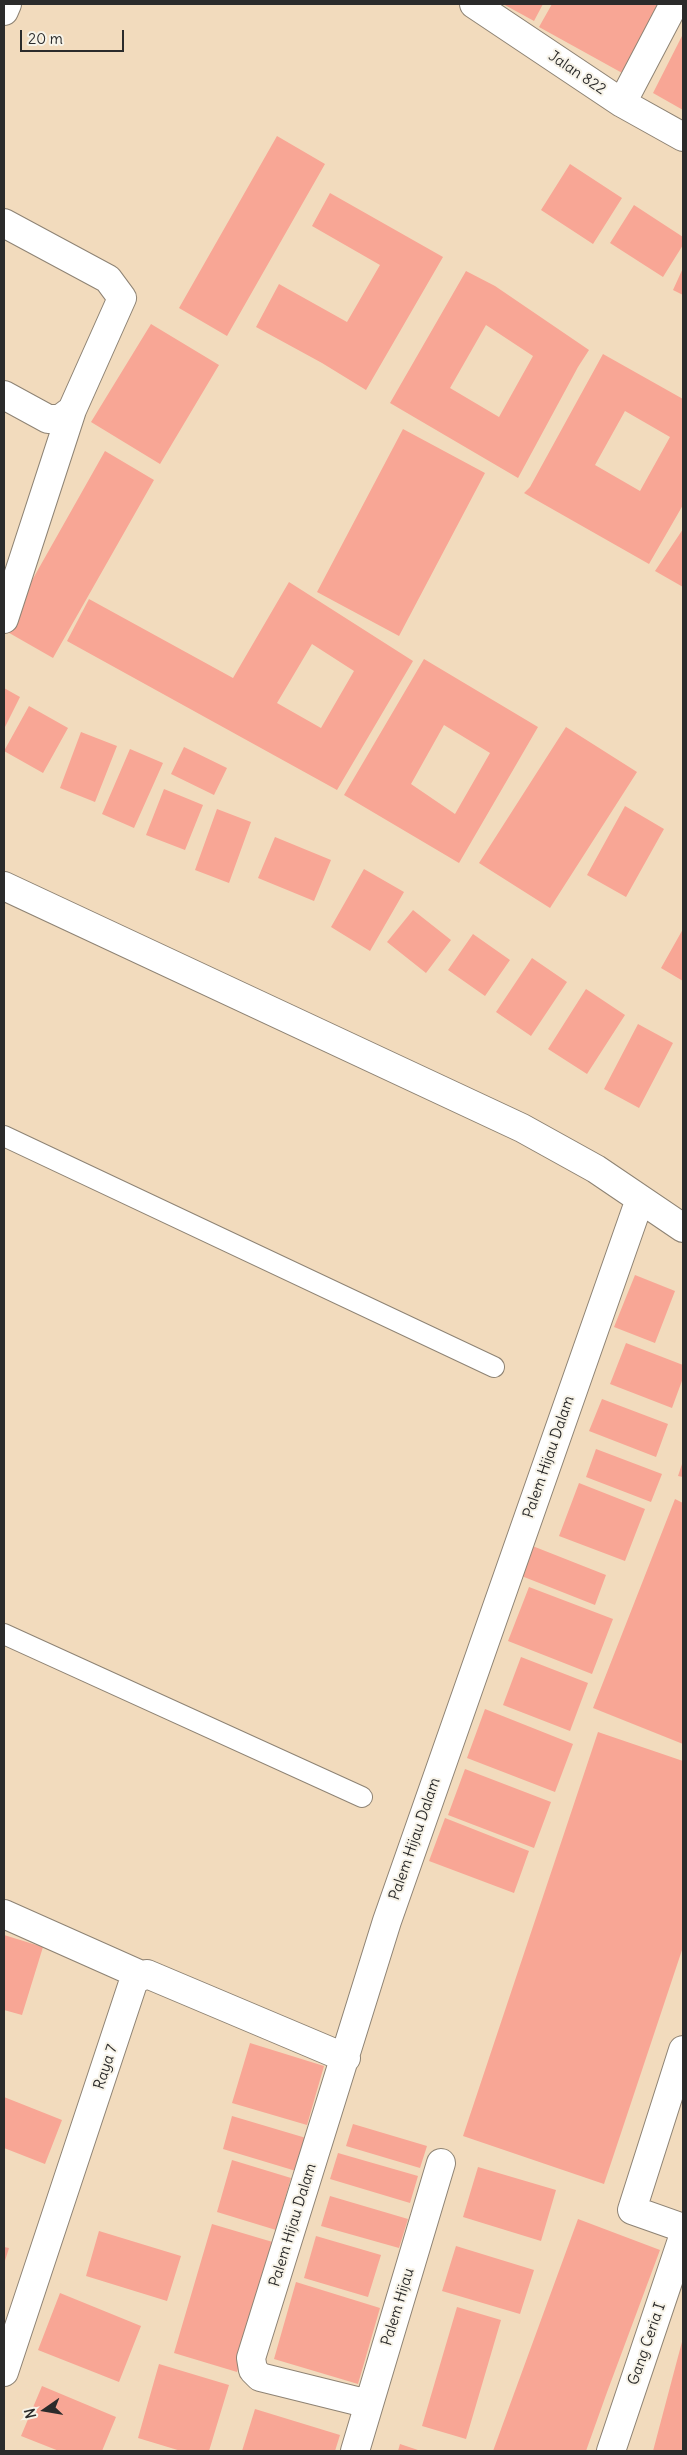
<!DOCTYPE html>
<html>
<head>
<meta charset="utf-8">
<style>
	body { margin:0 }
	#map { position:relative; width:687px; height:2455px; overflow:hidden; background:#f2dbbd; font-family:Delius,sans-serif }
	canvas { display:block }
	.frame { position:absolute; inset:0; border:5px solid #2b2b2b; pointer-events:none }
	.north { position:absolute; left:20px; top:2385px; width:50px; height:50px; -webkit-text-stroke:4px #f7f3e8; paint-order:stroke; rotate:257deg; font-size:14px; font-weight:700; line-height:20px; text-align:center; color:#2b2b2b }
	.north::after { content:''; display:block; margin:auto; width:18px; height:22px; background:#2b2b2b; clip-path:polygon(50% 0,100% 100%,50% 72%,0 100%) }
	.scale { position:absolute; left:20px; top:30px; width:104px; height:22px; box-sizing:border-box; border:2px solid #2b2b2b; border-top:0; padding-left:6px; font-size:15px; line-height:18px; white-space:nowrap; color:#2b2b2b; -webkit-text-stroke:4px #f7f3e8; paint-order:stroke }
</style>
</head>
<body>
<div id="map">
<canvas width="687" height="2455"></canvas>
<div class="frame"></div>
<div class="north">N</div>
<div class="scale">20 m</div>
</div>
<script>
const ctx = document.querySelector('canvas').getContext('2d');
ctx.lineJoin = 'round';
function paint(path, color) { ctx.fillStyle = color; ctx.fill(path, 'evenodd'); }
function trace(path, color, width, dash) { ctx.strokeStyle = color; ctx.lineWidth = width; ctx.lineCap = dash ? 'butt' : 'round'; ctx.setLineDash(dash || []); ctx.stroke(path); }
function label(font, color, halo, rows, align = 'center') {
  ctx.font = font + ' Delius,sans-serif'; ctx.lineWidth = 4; ctx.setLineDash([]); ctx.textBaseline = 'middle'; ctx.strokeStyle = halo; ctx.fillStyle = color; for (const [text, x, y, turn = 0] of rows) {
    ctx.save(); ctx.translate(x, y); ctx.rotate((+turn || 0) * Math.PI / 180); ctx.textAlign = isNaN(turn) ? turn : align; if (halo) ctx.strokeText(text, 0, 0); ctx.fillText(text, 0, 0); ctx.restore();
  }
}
const building = new Path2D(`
	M503 4H543L534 21Z
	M552 4H662L624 74 539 27Z
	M683 34V110L653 93Z
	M277 136 325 164 227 336 179 308Z
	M570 164 622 198 593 244 541 210Z
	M330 193 443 257 366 390 322 363 256 327 279 284 347 322 380 265 312 226Z
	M634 205 683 237V245L663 277 610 243Z
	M683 268V295L673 290Z
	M466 271 495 286 589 350 578 367 518 478 390 403ZM486 325 533 356 499 417 450 388Z
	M151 324 219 365 160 464 91 422Z
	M603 354 683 399V505L649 564 524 493 530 487ZM625 411 670 437 640 491 595 465Z
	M403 429 485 473 399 636 317 592Z
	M105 451 154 480 53 658 4 630Z
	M683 529V587L655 571Z
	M289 582 413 661 337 790 67 641 89 599 233 678ZM312 644 354 671 321 728 277 703Z
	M424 659 538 727 459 863 344 795ZM444 725 490 753 455 814 411 784Z
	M4 688 20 697 4 729Z
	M29 706 68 728 43 773 4 751Z
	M566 727 637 772 550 908 479 863Z
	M81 732 117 746 95 802 60 788Z
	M184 747 227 768 214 795 171 774Z
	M130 749 163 763 134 828 102 814Z
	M164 789 203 805 185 850 146 835Z
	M625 806 664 829 626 897 587 875Z
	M217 809 251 822 229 883 195 870Z
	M275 837 331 860 314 901 258 878Z
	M364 869 404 892 370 951 331 927Z
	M413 910 451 940 426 973 387 942Z
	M683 929V981L661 968Z
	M473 934 510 960 485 996 448 970Z
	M532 958 567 982 531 1036 496 1012Z
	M586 989 625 1015 587 1074 548 1049Z
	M638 1024 673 1043 639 1108 604 1089Z
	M635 1275 675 1291 655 1343 614 1327Z
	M626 1343 683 1365V1378L672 1408 610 1384Z
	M602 1399 668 1424 656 1457 589 1431Z
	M596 1449 662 1474 651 1502 586 1477Z
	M683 1461V1477L678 1476Z
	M579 1483 645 1509 625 1561 559 1536Z
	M675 1499 683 1503V1744L593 1708Z
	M530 1545 606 1575 595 1605 519 1575Z
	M529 1587 613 1619 592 1674 508 1641Z
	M521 1657 588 1683 570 1731 503 1705Z
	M485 1709 573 1744 555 1792 467 1758Z
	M598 1732 683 1761V1947L604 2184 463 2136Z
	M465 1769 551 1802 534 1848 448 1815Z
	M445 1818 529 1851 514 1893 429 1861Z
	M4 1935 43 1947 22 2015 4 2010Z
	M250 2043 324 2066 307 2125 232 2103Z
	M4 2097 62 2120 45 2164 4 2148Z
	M232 2116 306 2138 296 2171 223 2149Z
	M353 2124 427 2146 420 2168 346 2146Z
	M338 2153 418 2176 410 2203 330 2179Z
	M232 2160 291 2178 276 2230 217 2212Z
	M478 2167 556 2190 541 2241 463 2217Z
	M330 2196 408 2219 399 2248 321 2226Z
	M578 2219 660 2250 606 2395 586 2451H493Z
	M212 2224 276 2243 237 2372 174 2353Z
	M99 2231 181 2256 167 2301 86 2276Z
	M316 2236 381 2255 368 2297 304 2278Z
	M456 2246 534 2270 520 2314 442 2291Z
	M4 2247 9 2248 4 2264Z
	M296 2282 380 2308 358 2384 274 2359Z
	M60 2293 141 2326 119 2382 38 2350Z
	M457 2307 501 2320 466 2439 422 2426Z
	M683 2338V2451H653Z
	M159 2364 229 2385 209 2451H181L138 2438Z
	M42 2386 116 2417 102 2451H59L21 2436Z
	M255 2409 340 2435 335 2451H242Z
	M400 2444 421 2451H398Z`);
const lane = new Path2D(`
	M4 1136 494 1367
	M4 1634 362 1797`);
const street = new Path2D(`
	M474 4 622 103 683 137
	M4 11 7 4
	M622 103 674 4
	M4 223 108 279 122 298 72 410 60 419H48L4 395
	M4 619 72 410
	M4 886 522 1128 596 1169 683 1228
	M4 1914 141 1975
	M683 2050 632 2210 683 2228
	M4 2372 134 1980 147 1974 346 2058
	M369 2404 260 2377 253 2370 251 2358 387 1921 640 1199
	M355 2451 441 2163
	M611 2451 683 2237`);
const streetNames = [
	["Jalan 822",577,73,34],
	["Palem Hijau Dalam",549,1457,-71],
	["Palem Hijau Dalam",415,1839,-71],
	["Raya 7",106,2067,-72],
	["Palem Hijau Dalam",293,2225,-73],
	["Palem Hijau",398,2307,-73],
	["Gang Ceria I",647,2344,-71]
];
paint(building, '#f8a695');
trace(lane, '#8e8374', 22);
trace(street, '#8e8374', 30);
trace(lane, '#fff', 20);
trace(street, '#fff', 28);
label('15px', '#2b2b2b', '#f7f3e8', streetNames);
</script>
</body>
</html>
